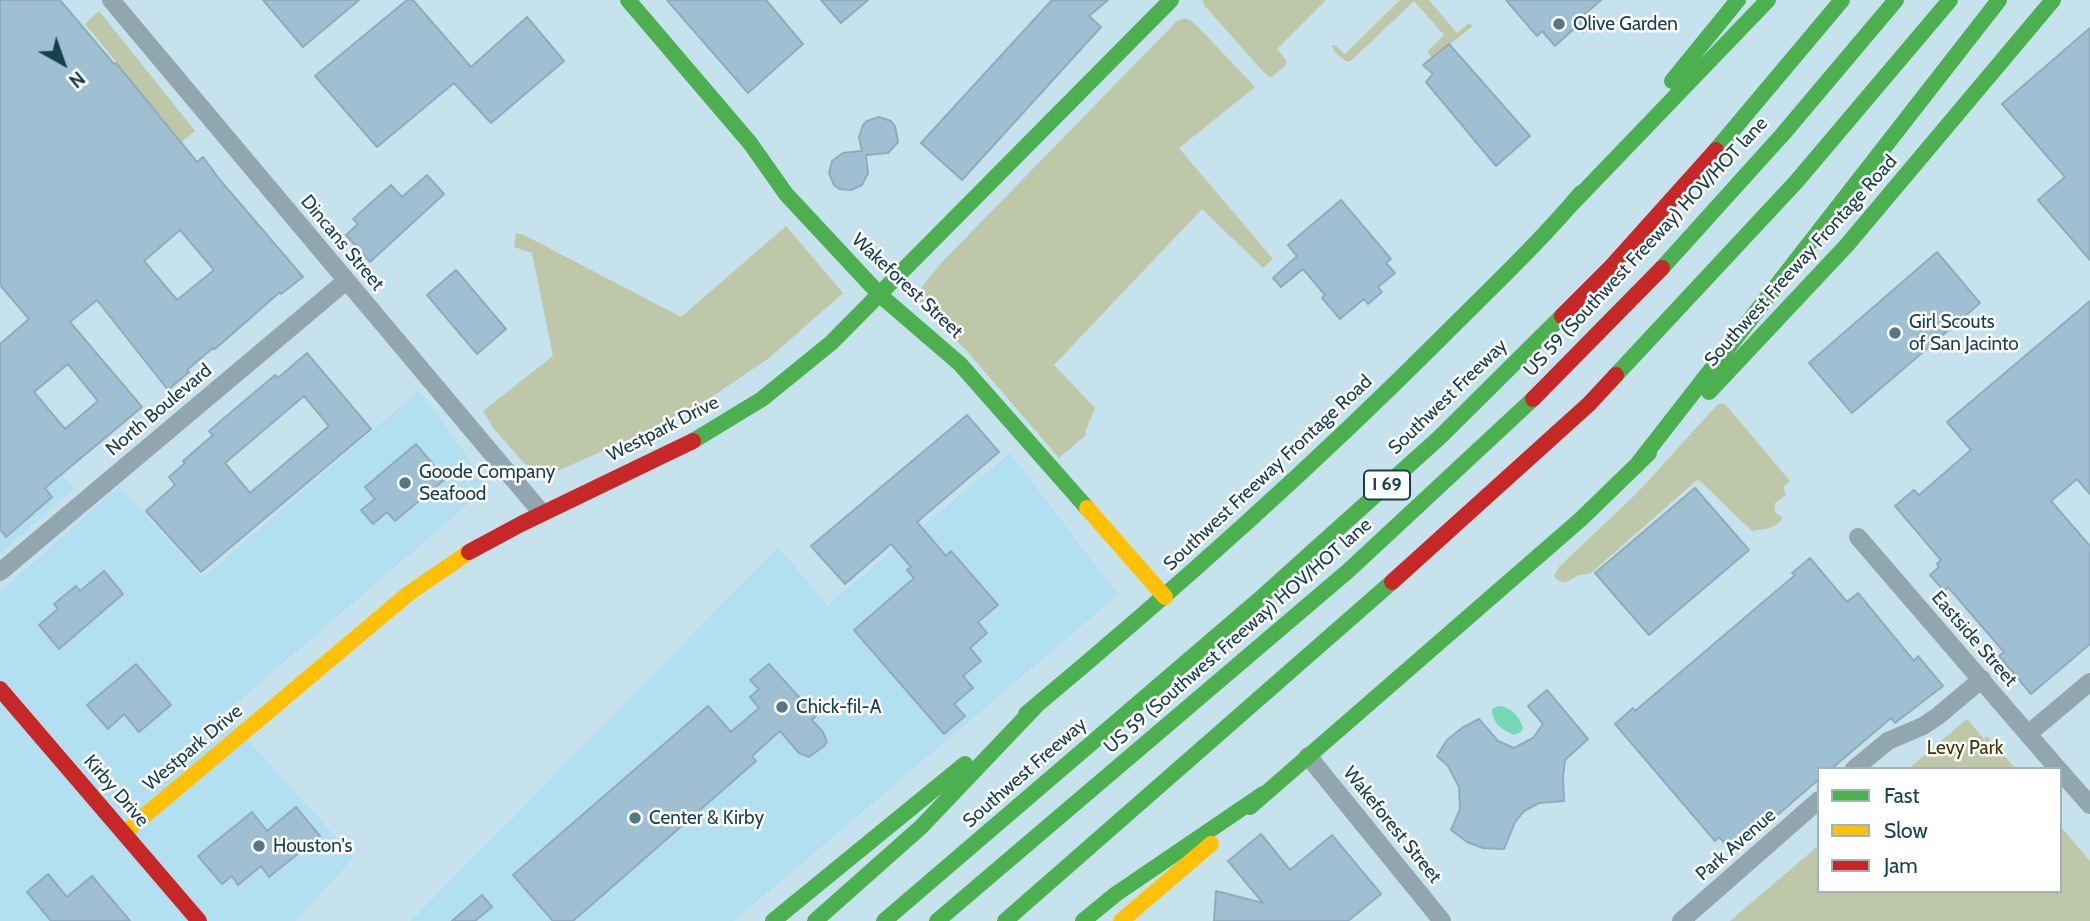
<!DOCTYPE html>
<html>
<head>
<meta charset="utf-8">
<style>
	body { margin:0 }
	#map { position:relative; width:2090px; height:921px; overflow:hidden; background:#c5e2ed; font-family:Cabin,sans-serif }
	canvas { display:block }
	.legend { position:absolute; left:1817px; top:767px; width:245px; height:126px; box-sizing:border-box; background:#fff; border:2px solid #a2b3b8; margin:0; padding:9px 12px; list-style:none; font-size:21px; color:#16404d }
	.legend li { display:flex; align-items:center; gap:14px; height:35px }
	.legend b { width:35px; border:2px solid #a2b3b8 }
	.north { position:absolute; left:28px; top:28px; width:70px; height:70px; -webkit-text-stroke:5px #fff; paint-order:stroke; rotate:140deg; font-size:19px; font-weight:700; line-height:28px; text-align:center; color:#16404d }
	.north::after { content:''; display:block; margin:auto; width:24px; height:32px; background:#16404d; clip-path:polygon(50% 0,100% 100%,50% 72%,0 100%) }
</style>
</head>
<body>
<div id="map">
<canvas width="2090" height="921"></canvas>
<ul class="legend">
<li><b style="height:9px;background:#4caf50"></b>Fast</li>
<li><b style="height:9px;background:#ffc107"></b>Slow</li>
<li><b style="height:9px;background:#c62828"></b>Jam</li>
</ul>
<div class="north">N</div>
</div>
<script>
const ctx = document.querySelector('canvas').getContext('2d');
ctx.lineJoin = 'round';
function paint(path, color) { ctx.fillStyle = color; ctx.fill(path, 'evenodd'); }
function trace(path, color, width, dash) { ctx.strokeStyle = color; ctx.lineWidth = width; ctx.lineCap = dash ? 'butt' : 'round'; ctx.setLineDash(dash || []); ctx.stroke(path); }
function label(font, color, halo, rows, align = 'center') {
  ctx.font = font + ' Cabin,sans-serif'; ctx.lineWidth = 5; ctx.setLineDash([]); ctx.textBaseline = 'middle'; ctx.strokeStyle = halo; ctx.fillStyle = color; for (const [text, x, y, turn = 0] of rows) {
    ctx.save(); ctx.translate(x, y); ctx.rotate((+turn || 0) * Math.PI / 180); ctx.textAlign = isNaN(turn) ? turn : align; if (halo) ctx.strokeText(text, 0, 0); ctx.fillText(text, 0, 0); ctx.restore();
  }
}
const built = new Path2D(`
	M419 390 489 486 224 714 354 857 296 921H0V592L119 486 203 578Z
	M0 402 74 489 0 554Z
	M1010 453 1118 595 734 921H411L778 547 827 605Z`);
const green = new Path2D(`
	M1203 0H1326L1277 49 1286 60V65L1272 77 1268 76 1259 67 1204 5Z
	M1400 0H1429L1457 33 1469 23 1473 26 1432 58 1427 52 1444 35 1414 1 1352 60 1348 62C1342 59 1333 52 1332 45H1335L1345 54Z
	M99 11 195 131 182 142 85 24Z
	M1184 18 1190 20 1199 28 1255 87 1179 148 1273 259 1263 268 1202 209 1054 365 1095 408 1085 432 1087 434 1059 458 966 350 919 306 921 288 942 262 1177 21Z
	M786 226 843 293 769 358 710 398 637 436 555 472 525 464 494 429 483 411 553 356 532 253 514 247 516 233 524 235 681 317Z
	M1722 403 1726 405 1790 481 1783 487 1786 495 1775 503V512L1783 518C1775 529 1765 529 1752 531L1698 479 1591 573C1590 574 1580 575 1579 575 1568 580 1564 588 1554 576L1559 567 1638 492 1717 405Z
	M1967 719 1984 739 1987 736 2016 769H1908Z
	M2060 826 2090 861V921H1730L1819 845V891H2060Z`);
const water = new Path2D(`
	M1498 706C1510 706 1520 717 1523 728L1521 732 1514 735C1502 730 1492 723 1492 709Z`);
const building = new Path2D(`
	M0 0H60L114 64 116 63 197 162 203 157 220 180 303 277 281 294 280 292 215 349 213 348 187 370 189 372 168 390 97 300 70 322 142 407 45 488 52 497 6 537 0 529V344L29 319 0 285ZM180 230 214 270 177 300 144 261ZM68 364 98 401 65 429 34 392Z
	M263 0H359L303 47Z
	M407 0H413L471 67 527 17 564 61 491 123 454 83 377 147 315 76Z
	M667 0H766L803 44 748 93Z
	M821 0H868L841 23Z
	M1052 0H1108L1089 16 1101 27 962 180 921 143Z
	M1506 0H1601L1585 14 1592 23 1582 32 1577 26 1555 46 1542 31 1537 36Z
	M2090 28V260L2038 200 2065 177 2002 104Z
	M1449 44 1530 136 1496 166 1426 82 1433 74 1423 65Z
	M879 117 891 121 895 126 898 142 888 153 866 155 868 173 862 185 851 190 839 189 834 185 829 173 832 161 843 153 862 151 859 137 863 125 867 121Z
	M427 175 444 194 370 262 346 235 358 224 353 219 391 185 402 197Z
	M1341 200 1391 259 1386 263 1395 273 1378 287 1382 292 1368 304 1364 299 1340 319 1322 298 1325 295 1303 269 1281 287 1273 278 1297 256 1288 245Z
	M1937 252 1980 303 1852 413 1809 363Z
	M456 270 506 329 477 354 427 295Z
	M2090 301V494L2077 479 2051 501 2090 546V644L2031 694 1999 656 2004 652 1948 587 1944 591 1930 575 1939 567 1937 564 1941 560 1895 506 1914 490 1919 495 1971 450 1947 422Z
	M307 353 371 429 201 572 146 511 175 485 169 477 185 463 183 461 213 435 209 431 275 375 278 378ZM304 396 329 426 250 493 225 463Z
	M967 415 999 452 917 522 946 556 951 551 998 605 978 622 987 633 970 648 981 661 963 676 973 688 954 704 965 716 944 734 854 630 914 578 907 570 911 567 891 544 845 584 811 546Z
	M416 444 445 479 395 521 387 512 373 524 361 510 375 499 365 487Z
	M1695 488 1749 550 1649 635 1595 573Z
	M1810 558 1847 602 1858 593 1914 661 1918 656 1943 686 1895 723 1891 718 1831 769H1819V779L1767 824 1765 822 1759 825 1730 849 1719 837 1715 841 1615 724 1633 708 1635 711 1795 575 1792 573Z
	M104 571 123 594 59 649 39 625 58 609 54 604 76 586 80 591Z
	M136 664 171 705 139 732 124 714 108 729 87 705Z
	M769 664 816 716 812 720 823 732 827 742 824 746 809 757 799 753 780 731 752 756 756 761 573 921H553L513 875 708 706 731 732 759 708 750 697 759 689 750 680Z
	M1547 690 1588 739 1565 760 1563 777 1564 801 1539 803 1524 811 1515 822 1504 849 1483 848 1467 842 1451 830 1460 809 1459 787 1448 766 1437 756 1447 740 1462 728 1479 719 1498 741 1514 748 1533 738 1543 724 1528 706Z
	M296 807 320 836 269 877 261 866 238 885 232 876 222 884 198 856 252 812 267 831Z
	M1261 834 1290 870 1332 835 1381 894 1348 921H1214L1216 891 1263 903 1228 861Z
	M48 874 67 897 92 876 130 921H51L27 892Z
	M482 895 492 907 475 921H452Z`);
const street = new Path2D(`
	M111 0 541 512
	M1858 537 2058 769
	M0 572 346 281
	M2028 734 2090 682
	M1308 756 1442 921
	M1854 769 1888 741 1923 726 1938 716 1982 679
	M2060 771 2090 805
	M1681 921 1819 800`);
const fast = new Path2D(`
	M628 0 750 143 786 194 881 296 960 364 1087 508
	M1672 81 1738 0
	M1716 150 1842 0
	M1569 207 1768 0
	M1662 268 1783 134 1896 0
	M1616 375 1796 182 1950 0
	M1709 392 1847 245 2053 0
	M693 441 762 399 831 343 1171 0
	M1636 466 1999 0
	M1026 714C1170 594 1309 470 1441 338 1489 290 1538 244 1581 193
	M1250 807 1581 519 1649 453
	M773 921 965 764
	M815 921 921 827 1038 704
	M884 921 1262 597 1439 438 1562 316
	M937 921 1348 571 1533 399
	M1005 921 1392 582
	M1083 921 1116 894 1263 794`);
const slow = new Path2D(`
	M1087 508 1165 597
	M124 833 408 594 469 552
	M1121 921 1211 844`);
const jam = new Path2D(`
	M1562 316 1610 268 1716 150
	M1533 399 1662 268
	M469 552 521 524 693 441
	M1392 582 1589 404 1616 375
	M0 689 199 921`);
const markers = [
	[1559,24,7,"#537985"],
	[1895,333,7,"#537985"],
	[405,483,7,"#537985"],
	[782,707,7,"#537985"],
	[635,818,7,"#537985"],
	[259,846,7,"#537985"]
];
const shields = [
	[1387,485,46]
];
const shieldNames = [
	["I 69",1387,485]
];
const poiNames = [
	["Olive Garden",1573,24],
	["Girl Scouts",1909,322],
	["of San Jacinto",1909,344],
	["Goode Company",419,472],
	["Seafood",419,494],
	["Chick-fil-A",796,707],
	["Center & Kirby",649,818],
	["Houston's",273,846]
];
const streetNames = [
	["Dincans Street",342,243,50],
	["US 59 (Southwest Freeway) HOV/HOT lane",1646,247,-47],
	["Southwest Freeway Frontage Road",1801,261,-48],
	["Wakeforest Street",907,286,43],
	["Southwest Freeway",1448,397,-44],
	["North Boulevard",159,410,-40],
	["Westpark Drive",663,429,-27],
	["Southwest Freeway Frontage Road",1268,473,-43],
	["US 59 (Southwest Freeway) HOV/HOT lane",1238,636,-41],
	["Eastside Street",1974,639,49],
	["Westpark Drive",193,748,-40],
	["Southwest Freeway",1025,773,-41],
	["Kirby Drive",116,791,49],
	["Wakeforest Street",1392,825,51],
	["Park Avenue",1736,845,-41]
];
const parkNames = [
	["Levy Park",1965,748]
];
paint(built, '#b3e0f1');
paint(green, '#bec8a8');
paint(water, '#74d8b5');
paint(building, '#9fc0d2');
trace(building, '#90abb9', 2);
trace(street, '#91a6af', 18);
trace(fast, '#4caf50', 16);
trace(slow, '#ffc107', 16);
trace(jam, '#c62828', 16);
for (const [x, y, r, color] of markers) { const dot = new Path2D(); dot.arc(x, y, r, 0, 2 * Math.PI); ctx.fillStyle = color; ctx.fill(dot); trace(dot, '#fff', 2.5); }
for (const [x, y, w] of shields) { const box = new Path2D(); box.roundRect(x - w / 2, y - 14.5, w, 29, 5); ctx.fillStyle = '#fff'; ctx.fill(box); trace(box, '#16404d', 2); }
label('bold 18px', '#16404d', null, shieldNames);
label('19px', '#16404d', '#fff', poiNames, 'left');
label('19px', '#16404d', '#fff', streetNames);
label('19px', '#3c3601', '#fff', parkNames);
</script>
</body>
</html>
